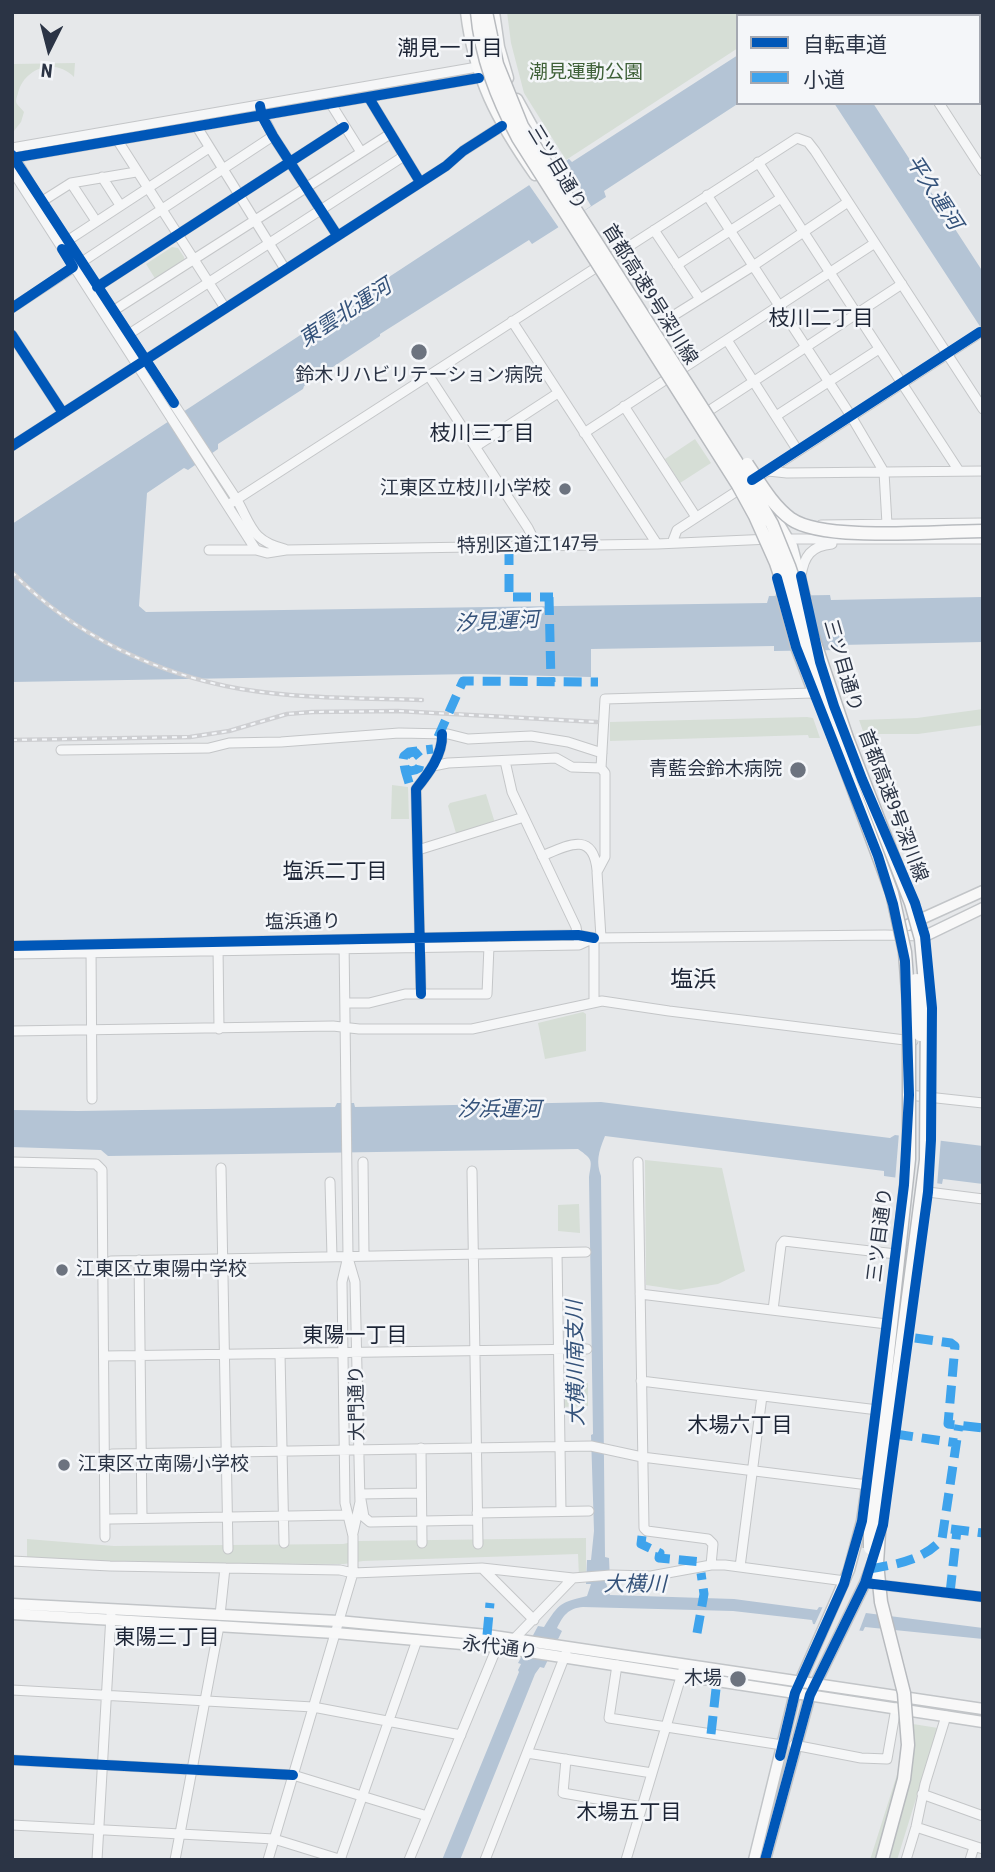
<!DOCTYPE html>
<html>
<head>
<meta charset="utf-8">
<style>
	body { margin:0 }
	#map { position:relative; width:995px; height:1872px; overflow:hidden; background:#e6e8ea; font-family:"Roboto Condensed","Noto Sans JP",sans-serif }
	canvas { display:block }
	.frame { position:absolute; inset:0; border:14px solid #2b3445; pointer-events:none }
	.legend { position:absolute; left:736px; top:14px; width:245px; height:91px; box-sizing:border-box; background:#f4f6f9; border:2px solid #a4a8b1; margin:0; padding:9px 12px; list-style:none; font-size:21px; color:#2b3445 }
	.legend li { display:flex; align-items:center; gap:14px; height:35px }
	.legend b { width:35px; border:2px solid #a4a8b1 }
	.north { position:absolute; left:14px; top:14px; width:70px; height:70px; -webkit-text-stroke:5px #f4f6f9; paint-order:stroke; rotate:186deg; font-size:19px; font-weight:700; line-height:28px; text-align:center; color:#2b3445 }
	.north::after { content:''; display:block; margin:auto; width:24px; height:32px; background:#2b3445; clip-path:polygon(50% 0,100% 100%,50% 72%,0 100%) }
</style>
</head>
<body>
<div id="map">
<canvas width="995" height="1872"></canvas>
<div class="frame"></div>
<ul class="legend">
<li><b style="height:9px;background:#0057b8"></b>自転車道</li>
<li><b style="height:9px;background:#3ea3ec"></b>小道</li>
</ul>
<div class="north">N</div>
</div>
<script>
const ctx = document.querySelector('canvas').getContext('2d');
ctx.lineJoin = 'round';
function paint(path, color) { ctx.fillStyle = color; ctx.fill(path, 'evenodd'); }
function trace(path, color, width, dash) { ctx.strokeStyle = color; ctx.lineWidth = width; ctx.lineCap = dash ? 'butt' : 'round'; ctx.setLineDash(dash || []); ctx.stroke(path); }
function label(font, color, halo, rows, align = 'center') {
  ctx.font = font + ' "Roboto Condensed","Noto Sans JP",sans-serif'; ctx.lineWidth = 5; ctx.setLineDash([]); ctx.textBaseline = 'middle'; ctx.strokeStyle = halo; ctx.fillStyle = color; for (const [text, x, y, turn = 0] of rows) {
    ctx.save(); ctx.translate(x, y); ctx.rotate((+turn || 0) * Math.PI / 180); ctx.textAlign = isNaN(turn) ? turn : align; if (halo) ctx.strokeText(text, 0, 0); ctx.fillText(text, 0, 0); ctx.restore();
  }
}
const green = new Path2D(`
	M507 12H772L774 16H738V48L566 160 524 93 511 43Z
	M75 63 74 77C55 57 24 68 18 93 17 97 15 101 17 104 19 107 22 109 24 112L21 122 14 131 13 64Z
	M172 247 178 248 184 257V262L156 280 146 264Z
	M695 439 711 463 680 483 665 459Z
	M983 709V725L918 734H864L859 720 917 718Z
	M807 717 813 718 820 738H809L808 735 610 741V722Z
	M392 785 408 787 409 819H391Z
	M486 794 495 823 459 835 456 833 448 806 450 803Z
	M583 1012 586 1014V1051L545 1059 538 1023Z
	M645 1160 722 1168 745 1271 718 1284 680 1290 646 1285Z
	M579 1204 580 1233 558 1231V1205Z
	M562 1383H588V1406L562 1407Z
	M586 1538V1577H579L578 1554 363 1561 344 1564 111 1563 27 1559V1539L114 1546 343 1544 358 1541Z
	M913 1724 938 1728 897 1860H870Z`);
const water = new Path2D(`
	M738 55 739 103 604 191 606 197 532 244 529 240 380 334V336L304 386 303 389 218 444V449L188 470 184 468 147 493 139 606 146 612 767 603 769 596 830 595 831 600 983 597V642L840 645 839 650 774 651V646L591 649V677L473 674 12 682V524L569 159 572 162Z
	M834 103H873L983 272V331Z
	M601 1102 890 1138 895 1135 983 1146V1184L943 1179 942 1184 884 1176V1171L605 1136C598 1153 596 1162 601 1176L605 1557 609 1558 610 1581 606 1583 610 1595 734 1599 817 1610 819 1607 983 1628V1639L865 1627 863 1631 813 1624 812 1620 733 1611 583 1607C568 1608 563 1616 557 1628L562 1631 544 1668 540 1667 535 1674 460 1860H442L519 1672 518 1670 521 1664 518 1663 538 1626 544 1627C560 1602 560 1603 587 1596L591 1584H586L587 1560H591L594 1531 591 1435 593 1434 589 1177C592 1159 593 1160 578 1149L108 1156 101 1150 12 1147V1110L78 1111 335 1107 337 1103H354L355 1107Z`);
const pier = new Path2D(`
	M564 159 591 206 559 228 527 182Z
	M899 1133 941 1138 937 1186 895 1181Z
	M824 1604 867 1610 858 1634 813 1628Z`);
const minor = new Path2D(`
	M979 28 983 26
	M983 79 979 81 983 86
	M369 98 420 182
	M939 103 983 171
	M331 104 361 152
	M261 112 273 136 337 235
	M197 127 285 269
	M118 141 225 308
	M12 148 483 66
	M14 156 41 202 237 500C252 527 252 541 285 549
	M12 158 479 78 486 74
	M758 162 959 471
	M12 170 256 550 267 553 286 550 657 544 771 539
	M102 177 120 205
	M71 183 96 221
	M707 195 851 416 884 472 887 524
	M41 202 71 183 136 172
	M654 230 700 299
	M67 241 209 148
	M677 265 781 198
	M97 287 344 127
	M12 308 273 136
	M113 311 390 134
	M512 321 657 544
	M652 329 753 266 848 202
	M129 334 404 156
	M12 335 63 413
	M727 340 798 451
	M429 376 528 528 537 546
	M624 406 696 517
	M707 412 902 284
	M776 416 879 349
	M584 433 875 243
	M12 446 446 166 463 151 502 126
	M475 447 558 393
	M768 471 787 473 983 471
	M228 505 797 138 808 142 815 151 983 409
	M821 525 983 523
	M785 539H983
	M672 543 677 530 983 331
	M209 550H256
	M801 576C804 556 811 546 832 544
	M61 750 209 748 229 743 281 742 399 733 448 734 468 739 531 736 568 742 602 753
	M505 761 512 792 576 927 578 939
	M433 766 448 763 556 758 572 767 601 768
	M418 850 524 817
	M542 856C568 845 593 831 597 870
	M594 938V1002
	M601 938 597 872 605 857V773L601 768 605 699 814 693
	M12 946 513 936 578 935 594 938 885 935 923 936
	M91 947 92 1099
	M218 947 219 1029
	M12 954 579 945 592 939
	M421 994 416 789C428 774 443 755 442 734
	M345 1003H369L405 994H487L489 946
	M12 1031 333 1026 359 1029H472L602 1001 669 1011 913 1041
	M909 1095 983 1103
	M12 1162 96 1164 102 1170 105 1537
	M363 1162 364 1256
	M638 1162 644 1528 647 1531 708 1539 713 1544 711 1565
	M221 1168 228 1549
	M472 1171 478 1544
	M330 1182 332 1257
	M928 1192 983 1199
	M557 1253 561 1511
	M348 1258 355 1282 360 1502 353 1533
	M139 1260 142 1518
	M111 1261 586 1252
	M640 1294 895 1325
	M773 1310 781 1245 784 1241 896 1254
	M280 1354 284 1543
	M104 1356 587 1349
	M641 1381 886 1411
	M421 1448 422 1543
	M112 1454 591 1446 642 1457 868 1485
	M421 1493 360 1494 364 1517 370 1522 477 1520
	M477 1513 589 1511
	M111 1519 348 1515
	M12 1561 110 1566 340 1570 353 1573 482 1568 573 1578 611 1575 651 1576 711 1565H725L845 1581
	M740 1567 762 1396
	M482 1568 534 1620
	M865 1583 983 1597
	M220 1615 225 1568
	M617 1665 609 1718 782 1745
	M12 1690 313 1707 461 1735
	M794 1745 861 1758 887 1759 896 1708
	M527 1753 652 1773
	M566 1759 563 1793 642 1807
	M12 1760 293 1775 427 1816
	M922 1794 983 1816
	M12 1825 274 1839 342 1860
	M916 1827 983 1849
	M97 1860 111 1615
	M175 1860 219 1626
	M268 1860 353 1573V1536L345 1503 342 1282 348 1256 344 940
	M340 1860 417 1640
	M409 1860 497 1647 515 1638 573 1578
	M485 1860 566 1653
	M626 1860 683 1670
	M906 1860 916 1827 925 1784 946 1716
	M970 1860 974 1847`);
const major = new Path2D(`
	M466 12C474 78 497 121 535 175
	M494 12 499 47 508 78
	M517 99 553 164
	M762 495 792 546 807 605
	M782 596 796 647 814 694
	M899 929 983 891
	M925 936 983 908
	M12 1604 338 1621 487 1635 983 1709
	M12 1614 335 1633 497 1647 983 1722
	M754 1860 795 1693 849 1570 862 1521 868 1479
	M765 1860 810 1695 865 1583 876 1554`);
const highway = new Path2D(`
	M899 1298 908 1252`);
const rail = new Path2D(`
	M12 572C73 635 156 674 241 689 301 699 362 698 422 700
	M12 740 190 737 229 731 287 714 312 712 398 711 597 722`);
const highwayBridge = new Path2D(`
	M477 12C481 58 497 98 518 138L738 485 755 516 776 563 836 742 892 893 905 952 909 1006V1159L870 1518V1548
	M486 12 497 64 522 126 736 461 772 524 789 566 847 738 911 903 921 939 927 1006 926 1160 881 1503 877 1563 881 1602 904 1693 908 1745 904 1779 882 1860
	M747 464C760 483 772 505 791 519 824 542 938 531 983 531
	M916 980 920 1035`);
const quiet = new Path2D(`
	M509 547V597H553
	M549 597 551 682
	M438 737 463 681 598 682
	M409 783C406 772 397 753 415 752L421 759 419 768C409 775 400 767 404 756L409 752 433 749
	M915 1338 951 1343 955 1346 948 1424 983 1428
	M895 1434 957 1443
	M951 1529 983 1533
	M642 1536 641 1544 660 1553 659 1558 703 1562
	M870 1569C896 1564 923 1561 942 1539L959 1425
	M950 1593 957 1530
	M697 1633 704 1594 701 1573
	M487 1635 490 1603
	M711 1734 716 1689`);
const cycleway = new Path2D(`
	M369 98 420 182
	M260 106 262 116 273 136 337 235
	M12 155 174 403
	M12 158 479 78
	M97 287 344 127
	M12 308 73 267 62 249
	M12 335 63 413
	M12 446 446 166 463 151 502 126
	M752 480 980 332
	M777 578 796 647 878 856 893 904 905 961 909 1095 904 1185 862 1521 844 1584 795 1693 780 1756
	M12 946 513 936 578 935 594 938
	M421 994 416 789C428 774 443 755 442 734
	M865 1583 983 1597
	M12 1760 293 1775
	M765 1860 810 1695 865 1583 883 1525 928 1192 931 1140 932 1008 925 936 915 903 862 779 834 706 820 662 801 576`);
const markers = [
	[419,352,9,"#6c737f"],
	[565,489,7,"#6c737f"],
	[798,770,9,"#6c737f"],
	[62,1270,7,"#6c737f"],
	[64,1465,7,"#6c737f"],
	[738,1679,9,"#6c737f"]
];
const parkNames = [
	["潮見運動公園",586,73]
];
const streetNames = [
	["三ツ目通り",556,168,59],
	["首都高速9号深川線",649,295,58],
	["特別区道江147号",528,546,-1],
	["三ツ目通り",842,666,74],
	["首都高速9号深川線",892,806,69],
	["塩浜通り",303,923,-1],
	["三ツ目通り",881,1235,-83],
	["大門通り",358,1403,-91],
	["永代通り",500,1649,7]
];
const poiNames = [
	["鈴木リハビリテーション病院",419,376,"center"],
	["江東区立枝川小学校",551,489],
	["青藍会鈴木病院",782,770],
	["江東区立東陽中学校",76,1270,"left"],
	["江東区立南陽小学校",78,1465,"left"],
	["木場",722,1679]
];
const neighbourhoodNames = [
	["潮見一丁目",450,50],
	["枝川二丁目",821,320],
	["枝川三丁目",482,435],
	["塩浜二丁目",335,873],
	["東陽一丁目",355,1337],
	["木場六丁目",740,1427],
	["東陽三丁目",167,1639],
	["木場五丁目",629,1814]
];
const waterNames = [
	["平久運河",933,193,57],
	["東雲北運河",346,314,-33],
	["汐見運河",497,623,-3],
	["汐浜運河",499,1111],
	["大横川南支川",577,1363,-91],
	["大横川",635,1586]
];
const quarterNames = [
	["塩浜",693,981]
];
paint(green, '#d6ded6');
paint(water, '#b4c4d5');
paint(pier, '#e6e8ea');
trace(minor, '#c4c6c8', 11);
trace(major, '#c2c5c8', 13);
trace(highway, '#b8bbbf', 15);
trace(minor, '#f5f6f7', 9);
trace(major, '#f8f8f8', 10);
trace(highway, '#f8f8f8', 12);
trace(rail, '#cecfd2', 4.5);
trace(rail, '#f4f6f9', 2, [5]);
trace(highwayBridge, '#b8bbbf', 15, []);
trace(highwayBridge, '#f8f8f8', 12);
trace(quiet, '#3ea3ec', 9, [18, 9]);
trace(cycleway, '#0057b8', 10);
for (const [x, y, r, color] of markers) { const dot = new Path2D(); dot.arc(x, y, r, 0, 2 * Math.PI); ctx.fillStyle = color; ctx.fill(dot); trace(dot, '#f4f6f9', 2.5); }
label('19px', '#3f6138', '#f4f6f9', parkNames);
label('19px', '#2b3445', '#f4f6f9', streetNames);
label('19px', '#2b3445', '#f4f6f9', poiNames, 'right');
label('21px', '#1d2536', '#f4f6f9', neighbourhoodNames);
label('italic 21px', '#34527a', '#f4f6f9', waterNames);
label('23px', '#1d2536', '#f4f6f9', quarterNames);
</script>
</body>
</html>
